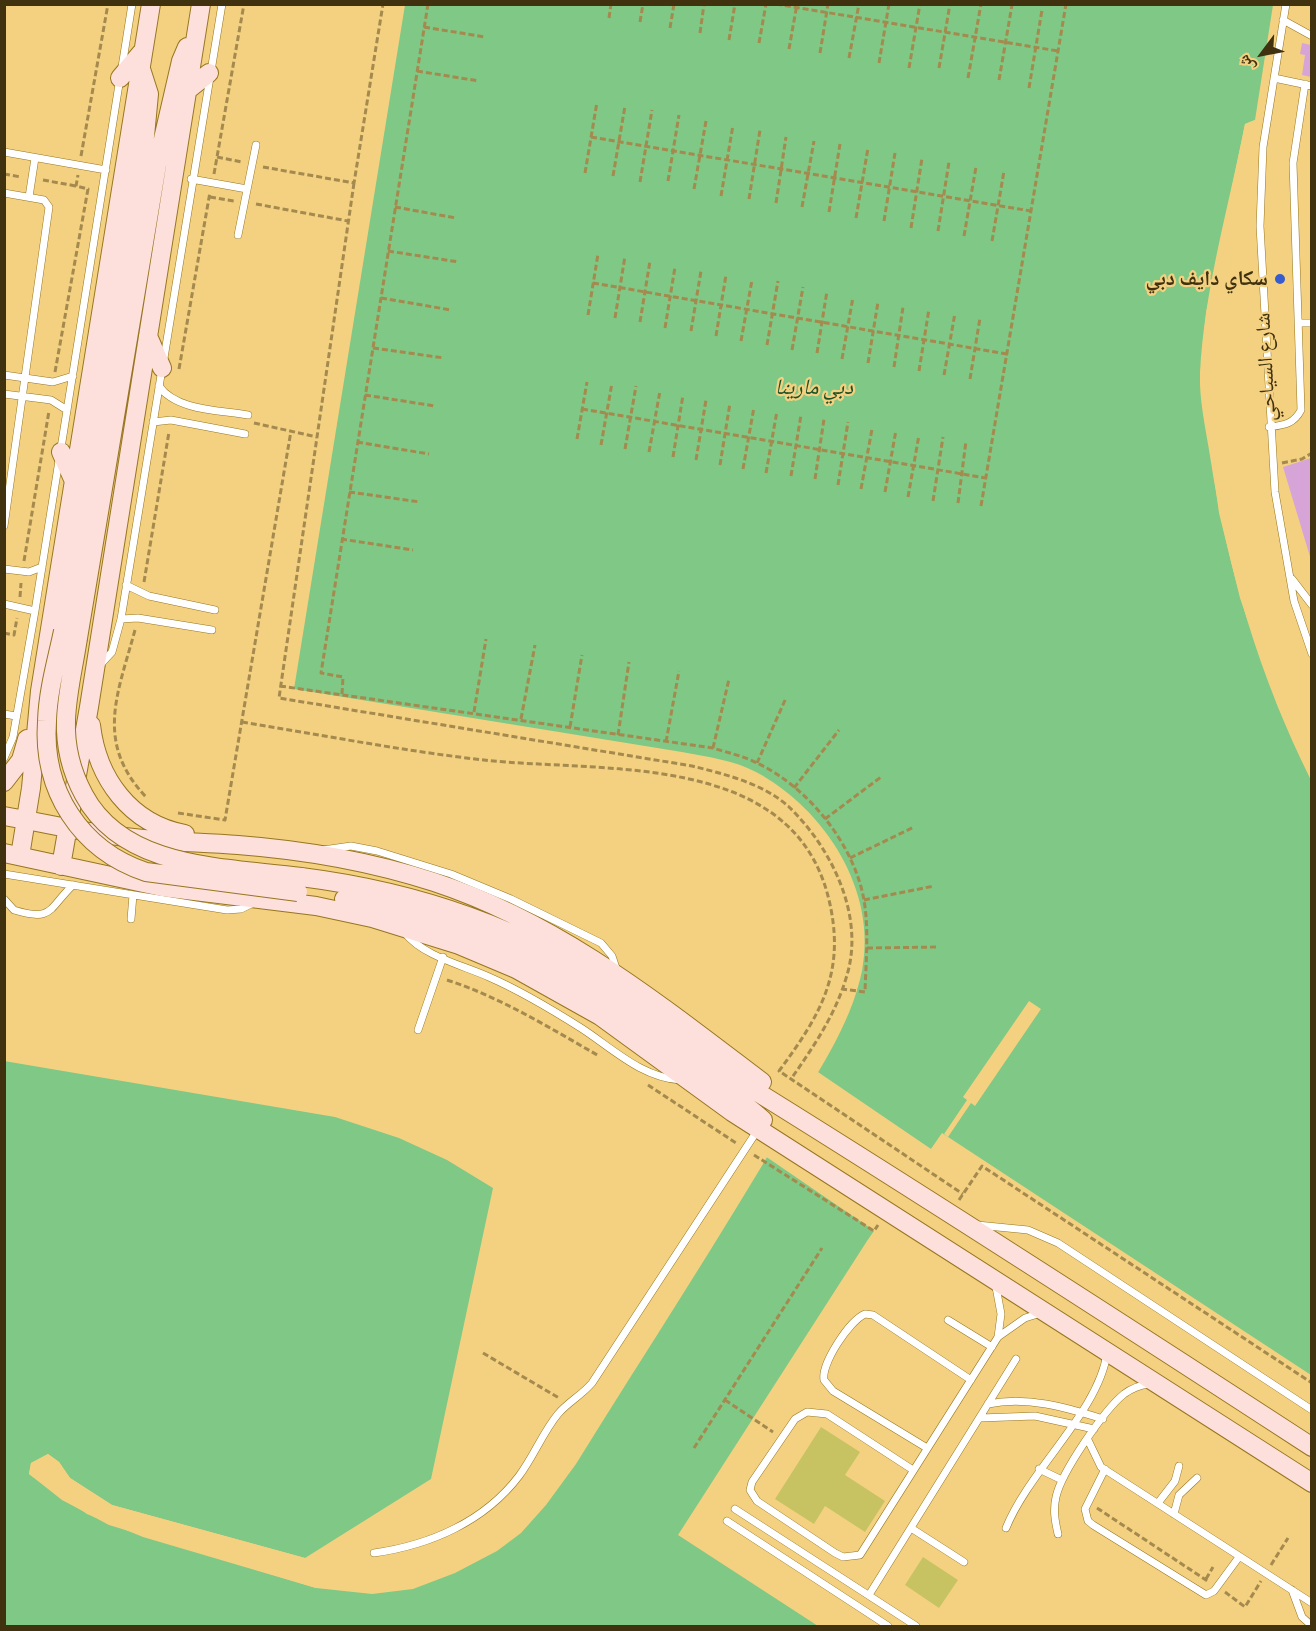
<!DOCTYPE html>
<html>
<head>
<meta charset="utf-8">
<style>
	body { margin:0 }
	#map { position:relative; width:1316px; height:1631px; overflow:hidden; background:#f4d180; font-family:Cabin,"Noto Naskh Arabic",sans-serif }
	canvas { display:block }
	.frame { position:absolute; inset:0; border:6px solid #40310f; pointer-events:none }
	.north { position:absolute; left:1232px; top:24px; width:60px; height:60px; -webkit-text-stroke:4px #f4d180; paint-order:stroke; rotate:238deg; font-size:16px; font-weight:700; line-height:24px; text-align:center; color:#40310f }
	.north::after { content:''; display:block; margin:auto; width:21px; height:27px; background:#40310f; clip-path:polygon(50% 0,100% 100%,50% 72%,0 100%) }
</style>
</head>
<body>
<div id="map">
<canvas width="1316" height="1631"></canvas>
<div class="frame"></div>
<div class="north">ش</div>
</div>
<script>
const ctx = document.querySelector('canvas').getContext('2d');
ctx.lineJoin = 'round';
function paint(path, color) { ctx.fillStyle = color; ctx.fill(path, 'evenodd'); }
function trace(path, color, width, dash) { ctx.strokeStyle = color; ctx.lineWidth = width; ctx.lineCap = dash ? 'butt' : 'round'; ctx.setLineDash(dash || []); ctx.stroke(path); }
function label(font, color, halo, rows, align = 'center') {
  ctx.font = font + ' Cabin,"Noto Naskh Arabic",sans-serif'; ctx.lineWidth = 4.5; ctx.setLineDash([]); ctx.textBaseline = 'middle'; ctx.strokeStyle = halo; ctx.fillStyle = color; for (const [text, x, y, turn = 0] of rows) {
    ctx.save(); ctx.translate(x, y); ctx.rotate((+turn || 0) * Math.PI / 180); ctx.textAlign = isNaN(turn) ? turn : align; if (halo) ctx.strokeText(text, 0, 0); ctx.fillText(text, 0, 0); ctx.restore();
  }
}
const green = new Path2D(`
	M1302 43 1311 45V77L1302 75 1305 55 1300 54Z
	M1311 458V560L1283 467Z`);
const water = new Path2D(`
	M405 5H1273L1255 120 1245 124C1229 206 1204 290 1200 374 1199 400 1206 430 1210 456 1227 568 1260 678 1311 780V1375L942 1133 867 1241 678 1535 818 1626H5L4 1061 335 1117 399 1138 447 1160 493 1188 431 1479 305 1558 112 1505 70 1478 59 1462 48 1454 31 1463 29 1474 87 1514 143 1537 316 1588 372 1594 413 1589 455 1573 497 1551 521 1533 546 1505 576 1464C646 1351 719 1240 786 1125 815 1076 850 1028 862 971 878 891 825 809 756 772 734 760 707 757 682 752L294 689Z`);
const pier = new Path2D(`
	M1255 120 1254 123 1248 126 1209 313 1203 377 1222 512 1243 597 1281 706 1312 773 1311 780 1278 707 1240 598 1219 513 1200 377 1206 313 1245 124Z
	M1029 1001 1041 1009 975 1106 971 1103 948 1137 944 1134 967 1100 963 1097Z
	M815 1070 934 1151 876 1232 765 1156Z
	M48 1454 59 1462 70 1478 112 1505 305 1558V1561L111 1507 69 1480 57 1464 47 1457 34 1465 32 1474 38 1479 45 1480 64 1497 110 1522 314 1584 316 1588 372 1594 316 1588 109 1525 62 1500 29 1474 31 1463Z`);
const building = new Path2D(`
	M821 1427 860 1452 845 1475 885 1501 865 1532 825 1506 814 1524 775 1499Z
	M923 1557 958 1580 939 1608 905 1585Z`);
const path = new Path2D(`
	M776 4 1058 51
	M609 18 611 4
	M640 22 643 4
	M424 27 485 37
	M670 28 674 4
	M700 33 704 4
	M729 40 735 4
	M759 43 766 4
	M789 49 797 4
	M820 53 828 4
	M849 58 859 4
	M879 63 889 4
	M909 68 920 4
	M939 68 950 4
	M417 71 479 81
	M968 78 981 4
	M999 80 1012 5
	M1029 88 1042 10
	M591 137 1031 211
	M81 156 108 4
	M217 157 242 162
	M263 167 354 183 383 4
	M585 173 597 102
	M4 174 21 177
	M214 174 244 4
	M613 176 625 106
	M43 180 76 186
	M668 181 679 115
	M640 182 652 110
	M354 183 279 698 692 766C724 774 762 783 788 806 831 847 865 915 847 975 836 1014 814 1046 791 1079
	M694 189 706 121
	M721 196 733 125
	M210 197 234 201
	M749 199 760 130
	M776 203 786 137
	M256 204 348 221
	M395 207 456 218
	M802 207 814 141
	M829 212 840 144
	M856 218 868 148
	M884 221 895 153
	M911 228 922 158
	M938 231 949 162
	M964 236 976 167
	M992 241 1004 171
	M388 251 459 262
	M593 283 1007 354
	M381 298 451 310
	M588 315 598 254
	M615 318 625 256
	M640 322 650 261
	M665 328 675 267
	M691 331 701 271
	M716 336 726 275
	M741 341 752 280
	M767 345 778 281
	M373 348 444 358
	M792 350 803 287
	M817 353 827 291
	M842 359 853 297
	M868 363 878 302
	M894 367 903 307
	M179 369 210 192
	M919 371 929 309
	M55 372 88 189 76 186 78 175
	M944 375 955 313
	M970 379 980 318
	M365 395 435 406
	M582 409 986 478
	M254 423 317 437
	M577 439 587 382
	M357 442 429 454
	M601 445 612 383
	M625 449 636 386
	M649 452 660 391
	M673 457 683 395
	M696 460 706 400
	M1282 463 1302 459 1312 453
	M720 465 730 403
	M743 469 754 407
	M766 473 777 411
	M791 476 801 415
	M815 479 824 419
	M838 485 848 422
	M861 489 872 429
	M349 492 420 502
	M885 492 896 430
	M908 497 919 435
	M933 501 943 437
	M958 503 966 441
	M981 506 1066 4
	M341 539 413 550
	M24 561 49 411
	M144 582 169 432
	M20 597 21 583
	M135 630C118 693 94 742 146 797
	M4 633 14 635 17 618
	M280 686 713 748C728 753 744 756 757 763 808 787 854 844 864 900 869 930 866 961 865 992L842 989
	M342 694 343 677 321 673 428 4
	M474 712 486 639
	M521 719 535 645
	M242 722C322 735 403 751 484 760 600 773 790 750 828 896 847 970 822 1013 779 1071L963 1194
	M570 727 582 655
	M618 735 629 662
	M666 742 679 671
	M713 748 729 679
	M757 763 786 698
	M794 788 839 730
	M178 813 225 820 291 431
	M825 819 881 777
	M850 858 914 827
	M864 900 934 886
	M867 948 939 947
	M447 980C500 997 550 1028 599 1056
	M648 1085 736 1143
	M754 1155 874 1231 878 1225
	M959 1200 982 1166 1312 1383
	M483 1353 559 1398
	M725 1400 773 1432
	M694 1448 822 1248
	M1097 1508 1209 1582
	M1271 1565 1288 1538
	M1206 1579 1213 1567
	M1225 1592 1245 1607 1261 1581`);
const lane = new Path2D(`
	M1286 4 1263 147 1260 226 1275 492 1294 601 1312 654
	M1283 20 1312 36
	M122 67 132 4
	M1274 78 1312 86
	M4 152 106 170
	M191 179 247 189
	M4 193 44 200 49 207 4 526
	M29 197 35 158
	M238 235 256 145
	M1299 323H1312
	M164 358 222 4
	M4 375 53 382 73 376
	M159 386C176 411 221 410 248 415
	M4 394 51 400 67 410
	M153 422 171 420 245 434
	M1269 427C1284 425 1294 424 1301 410L1293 163 1305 84
	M4 569 29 572 42 567
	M1292 579 1312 605
	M126 585 149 596 215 610
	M4 604 35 611
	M121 619 138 618 212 630
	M99 666 112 652 121 619 162 369
	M4 714 16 716
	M4 758 13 737 35 611 120 78
	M323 850 351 846 377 851 451 874 511 899 601 943 612 956 617 971
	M4 874 227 910 241 909 255 902
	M4 899 14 910C53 922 48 909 73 885
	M131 919 133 895
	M405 933C423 956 462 965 489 977 521 991 551 1009 581 1028 612 1048 642 1078 681 1080
	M418 1030 443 957
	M977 1225 1028 1230 1058 1243 1312 1410
	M996 1287 1001 1314 998 1337
	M948 1320 992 1347
	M988 1404C1027 1396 1065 1407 1103 1419
	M980 1418 1035 1416 1094 1429
	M1088 1440 1101 1467 1312 1603
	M927 1448 833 1391 824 1380C821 1364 849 1321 865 1314L873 1315 971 1380
	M1039 1469 1062 1480
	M1105 1469 1085 1509 1088 1521 1093 1525 1206 1595 1214 1591 1239 1557
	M913 1470 827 1414 807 1412 795 1419 752 1482 750 1490 757 1501 835 1553 843 1557 860 1555 998 1337 1025 1318 1041 1313
	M1158 1503 1175 1481 1179 1466
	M735 1509 916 1626
	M1174 1514 1179 1495 1197 1478
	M727 1521 888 1626
	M911 1528 964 1562
	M1006 1528C1030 1469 1099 1411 1107 1353
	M1058 1534C1055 1521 1053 1510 1056 1497 1061 1473 1104 1410 1124 1394 1132 1388 1140 1385 1150 1384
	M374 1553C430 1545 484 1522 519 1476 534 1456 543 1432 558 1414 568 1402 582 1395 592 1383L757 1131
	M1292 1590 1302 1617 1312 1626
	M869 1595 1016 1359`);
const secondary = new Path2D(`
	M120 78 141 53
	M189 89 209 73
	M148 336 162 368
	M61 452 73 479
	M63 631 142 168 149 94 141 69
	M78 638 157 165 181 61 187 47
	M91 725C97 778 130 824 185 834
	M4 782 21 760 27 739
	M4 816C45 823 85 833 125 837 163 842 201 842 238 845 304 850 372 862 434 882 559 923 659 1004 762 1082
	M4 853 162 887 316 906 372 918 459 945 516 969 600 1016 732 1112 1312 1483
	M20 856 31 788 40 691 151 4
	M61 866 89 707 201 4
	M301 877C412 891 520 926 613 990 664 1024 710 1063 762 1095 947 1210 1129 1328 1312 1447
	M344 899C436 914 524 951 602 1000 628 1017 651 1036 675 1054 705 1076 736 1096 763 1120`);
const secondaryBridge = new Path2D(`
	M63 631C57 660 48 690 47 721 42 790 80 850 146 872L298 892
	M78 638C74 665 67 692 66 720 65 746 71 771 84 795 124 870 227 867 301 877`);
const markers = [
	[1280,279,6,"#375ccd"]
];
const poiNames = [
	["سكاي دايف دبي",1268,279]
];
const streetNames = [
	["شارع السياحي",1266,367,-93]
];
const waterNames = [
	["دبي مارينا",814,388]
];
paint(green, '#d7a4d7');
paint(water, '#7fc885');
paint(pier, '#f4d180');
paint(building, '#c7c362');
trace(lane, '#97761f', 8);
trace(secondary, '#97761f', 20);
trace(path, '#a48a4e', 3, [6, 3]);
trace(lane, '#fff', 7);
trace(secondary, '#fddfdc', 18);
trace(secondaryBridge, '#97761f', 20, []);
trace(secondaryBridge, '#fddfdc', 18);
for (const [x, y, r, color] of markers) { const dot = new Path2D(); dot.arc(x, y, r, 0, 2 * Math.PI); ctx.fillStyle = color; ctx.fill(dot); trace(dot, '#f4d180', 2); }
label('bold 21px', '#40310f', '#f4d180', poiNames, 'right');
label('21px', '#40310f', '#f4d180', streetNames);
label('italic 22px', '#1e5126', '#f4d180', waterNames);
</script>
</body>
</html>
